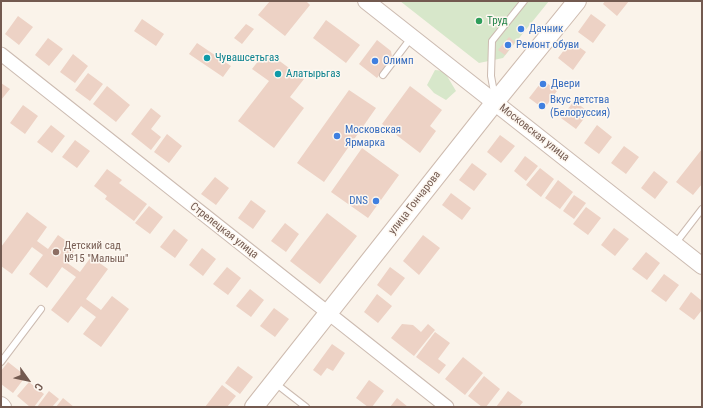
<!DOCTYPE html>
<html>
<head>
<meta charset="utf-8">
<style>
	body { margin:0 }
	#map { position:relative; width:703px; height:408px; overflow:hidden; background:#faf3ea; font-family:"Roboto Condensed",sans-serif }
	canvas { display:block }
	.frame { position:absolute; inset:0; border:2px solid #735a50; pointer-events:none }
	.north { position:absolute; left:8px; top:360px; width:40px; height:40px; -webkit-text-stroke:3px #fdf7f0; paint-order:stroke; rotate:123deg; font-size:11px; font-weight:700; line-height:16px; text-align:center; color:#735a50 }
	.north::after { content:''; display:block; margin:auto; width:14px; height:18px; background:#735a50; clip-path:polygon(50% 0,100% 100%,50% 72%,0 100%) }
</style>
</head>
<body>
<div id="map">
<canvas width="703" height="408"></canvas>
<div class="frame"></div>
<div class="north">С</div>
</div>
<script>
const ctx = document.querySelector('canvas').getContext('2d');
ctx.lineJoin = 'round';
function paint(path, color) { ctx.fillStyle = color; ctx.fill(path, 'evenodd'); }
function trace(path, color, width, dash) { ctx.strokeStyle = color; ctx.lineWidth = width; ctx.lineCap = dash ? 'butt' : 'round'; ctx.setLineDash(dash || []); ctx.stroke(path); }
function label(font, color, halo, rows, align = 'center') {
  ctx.font = font + ' "Roboto Condensed",sans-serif'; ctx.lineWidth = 3; ctx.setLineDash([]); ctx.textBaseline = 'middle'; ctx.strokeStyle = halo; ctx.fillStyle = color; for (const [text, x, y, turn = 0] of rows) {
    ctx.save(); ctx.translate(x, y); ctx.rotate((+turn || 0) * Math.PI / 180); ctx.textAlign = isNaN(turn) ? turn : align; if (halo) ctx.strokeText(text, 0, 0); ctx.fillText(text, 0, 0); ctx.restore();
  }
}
const green = new Path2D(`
	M400 1H549L503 58 479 63Z
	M435 70 444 71 456 91 446 100 434 93 427 85Z`);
const building = new Path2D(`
	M270 1H306L310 5 285 36 258 15Z
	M605 1H629L617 16 603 4Z
	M591 14 606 25 593 43 578 32Z
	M18 16 33 27 19 45 5 34Z
	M142 19 164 34 156 46 134 31Z
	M326 20 360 45 346 63 313 38Z
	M246 24 254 29 242 44 234 38Z
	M509 37 515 42 505 55 498 50Z
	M48 38 63 49 49 66 35 55Z
	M377 40 391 51 392 57 377 78 359 64Z
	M571 41 586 52 573 70 558 58Z
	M197 43 231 66 223 77 189 54Z
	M73 54 88 66 75 83 60 72Z
	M270 54 304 79 290 97 304 108 274 148 238 121 269 81 252 69 259 60 263 63Z
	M88 73 103 84 90 101 75 90Z
	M543 80 557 91 544 109 529 98Z
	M1 83 10 89 1 100Z
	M107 86 130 105 116 122 93 104Z
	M410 86 442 110 430 126 436 131 420 153 382 124Z
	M349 90 376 108 324 182 297 163Z
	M574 101 589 112 576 129 561 118Z
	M23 105 38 116 25 134 10 123Z
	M151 108 161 116 151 129 161 137 151 150 131 134Z
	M51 125 65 136 52 153 37 142Z
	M597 125 612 137 599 154 584 143Z
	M167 134 182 146 169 163 154 152Z
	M500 135 515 146 501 163 487 152Z
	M75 140 90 151 77 168 62 157Z
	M624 146 639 157 626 174 611 163Z
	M362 148 399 175 368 218 331 192Z
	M702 149V184L693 195 676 182Z
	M525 156 538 166 526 181 514 171Z
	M472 163 487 174 474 191 459 180Z
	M540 168 554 179 541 197 526 185Z
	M107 169 122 180 119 183 147 204 134 221 105 199 107 196 94 186Z
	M654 171 668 182 655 199 641 188Z
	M215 177 229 188 216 205 201 194Z
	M558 180 573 192 560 209 545 198Z
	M451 193 471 208 462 220 442 205Z
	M574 195 586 203 574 219 563 211Z
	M251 200 266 211 253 229 238 218Z
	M149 206 163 217 150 234 135 223Z
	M586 207 601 218 588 235 573 224Z
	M27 212 47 227 37 241 48 249 58 235 76 248 66 262 80 272 91 257 108 269 86 299 101 310 112 296 129 309 101 347 83 334 96 317 81 306 68 323 51 310 76 277 62 267 47 288 29 274 43 255 32 247 12 274 1 266V247Z
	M327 213 357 236 320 284 290 261Z
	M285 223 299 234 286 252 271 241Z
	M614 228 629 239 615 256 601 245Z
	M174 229 188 240 175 258 160 247Z
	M423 235 440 248 419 275 403 261Z
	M202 248 216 259 203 276 189 265Z
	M646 252 660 263 647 280 632 269Z
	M227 267 241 278 228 295 213 284Z
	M390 267 405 278 391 296 377 285Z
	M664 274 679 285 666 302 651 291Z
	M250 289 264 300 251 317 236 306Z
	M691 292 702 301V310L694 320 679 309Z
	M377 294 392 306 378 323 364 312Z
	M274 308 289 319 275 337 260 326Z
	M402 324 413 325 421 332 428 324 435 330 414 356 391 338Z
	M435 332 450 343 438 359 446 365 439 374 416 357Z
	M332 344 345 353 333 371 327 368 321 376 313 370Z
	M463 357 483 373 465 395 445 379Z
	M8 362 26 376 13 393 1 384V371Z
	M238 366 253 377 240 394 225 383Z
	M484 376 500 389 486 407H482L468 396Z
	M369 380 384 391 372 407H368L356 398Z
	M29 382 44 394 34 407H30L17 396Z
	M222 385 236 396 227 407H205Z
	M49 391 59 399 52 407H37Z
	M508 391 523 402 519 407H496Z
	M63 398 74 407H56Z
	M397 398 408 407H390Z`);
const service = new Path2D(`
	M383 75 411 38
	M495 98 491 76 492 41 524 1
	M675 244 702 209
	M1 362 41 309
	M275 383 306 407`);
const minor = new Path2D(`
	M1 54 447 407`);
const tertiary = new Path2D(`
	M366 1 702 266
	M1 405 3 407`);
const secondary = new Path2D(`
	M254 407 495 102 577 1`);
const markers = [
	[479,21,4,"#2e9e5b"],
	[521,29,4,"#3f7fe0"],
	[508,45,4,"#3f7fe0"],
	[207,58,4,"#0f9aa8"],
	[375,61,4,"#3f7fe0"],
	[278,74,4,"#0f9aa8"],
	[543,84,4,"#3f7fe0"],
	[542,106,4,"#3f7fe0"],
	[337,136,4,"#3f7fe0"],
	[376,201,4,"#3f7fe0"],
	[56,252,4,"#8d6e63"]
];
const leisureNames = [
	["Труд",487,21]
];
const shopNames = [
	["Дачник",529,29],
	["Ремонт обуви",516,45],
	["Олимп",383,61],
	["Двери",551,84],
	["Вкус детства",550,100],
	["(Белоруссия)",550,113],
	["Московская",345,130],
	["Ярмарка",345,143],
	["DNS",368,201,"right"]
];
const cultureNames = [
	["Чувашсетьгаз",215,58],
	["Алатырьгаз",286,74]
];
const streetNames = [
	["Московская улица",534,133,38],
	["улица Гончарова",415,203,-52],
	["Стрелецкая улица",224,231,38]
];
const educationNames = [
	["Детский сад",64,246],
	["№15 \"Малыш\"",64,259]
];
paint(green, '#d7e7ca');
paint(building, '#edd2c5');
trace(service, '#ccbbb1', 8);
trace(minor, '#ccbbb1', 15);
trace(tertiary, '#ccbbb1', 18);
trace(secondary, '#cebbaf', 20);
trace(service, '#fff', 6);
trace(minor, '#fff', 13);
trace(tertiary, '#fff', 16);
trace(secondary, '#fff', 18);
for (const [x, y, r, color] of markers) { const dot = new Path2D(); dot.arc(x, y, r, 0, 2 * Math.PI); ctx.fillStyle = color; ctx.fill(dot); trace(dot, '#fdf7f0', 1.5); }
label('11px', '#27864d', '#fdf7f0', leisureNames, 'left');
label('11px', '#366cbe', '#fdf7f0', shopNames, 'left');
label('11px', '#0d838f', '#fdf7f0', cultureNames, 'left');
label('11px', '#735a50', '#fdf7f0', streetNames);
label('11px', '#785e54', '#fdf7f0', educationNames, 'left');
</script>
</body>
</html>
